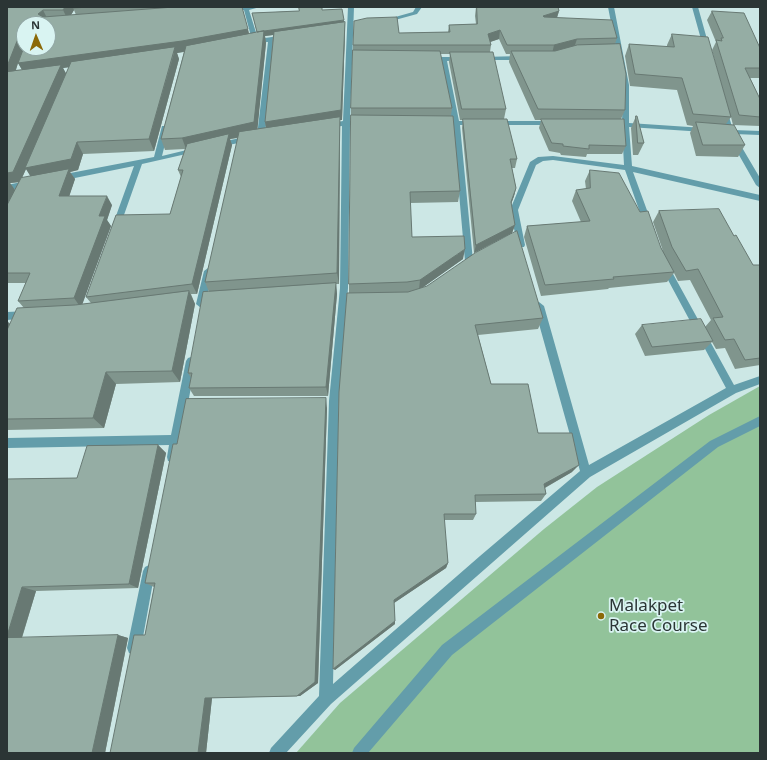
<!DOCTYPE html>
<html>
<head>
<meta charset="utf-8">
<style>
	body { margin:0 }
	#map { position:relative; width:767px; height:760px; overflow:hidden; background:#cce7e5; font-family:"Noto Sans",sans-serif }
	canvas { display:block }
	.frame { position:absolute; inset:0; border:8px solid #2b3535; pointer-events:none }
	.north { position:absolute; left:16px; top:16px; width:40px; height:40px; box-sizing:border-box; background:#d9f4f2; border:1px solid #93a8a6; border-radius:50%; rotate:358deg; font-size:11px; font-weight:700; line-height:16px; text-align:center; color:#2b3535 }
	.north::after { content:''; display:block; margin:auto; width:14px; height:18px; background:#8b6908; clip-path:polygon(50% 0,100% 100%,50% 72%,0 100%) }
</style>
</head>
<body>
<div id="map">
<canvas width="767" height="760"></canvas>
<div class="frame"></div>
<div class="north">N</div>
</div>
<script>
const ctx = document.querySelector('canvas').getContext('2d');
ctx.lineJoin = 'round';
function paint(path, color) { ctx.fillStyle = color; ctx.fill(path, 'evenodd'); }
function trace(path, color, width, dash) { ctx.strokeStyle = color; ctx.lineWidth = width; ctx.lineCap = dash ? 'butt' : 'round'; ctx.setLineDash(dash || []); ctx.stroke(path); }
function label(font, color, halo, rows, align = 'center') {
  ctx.font = font + ' "Noto Sans",sans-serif'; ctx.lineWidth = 3.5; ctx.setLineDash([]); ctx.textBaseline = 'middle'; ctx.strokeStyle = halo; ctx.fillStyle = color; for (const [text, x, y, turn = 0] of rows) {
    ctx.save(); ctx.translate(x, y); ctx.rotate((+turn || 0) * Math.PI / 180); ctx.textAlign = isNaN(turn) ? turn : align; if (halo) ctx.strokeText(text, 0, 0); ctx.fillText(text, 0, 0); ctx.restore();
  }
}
const green = new Path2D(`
	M760 386V753H296L340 703 544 529 597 487 709 415Z`);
const minor = new Path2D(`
	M241 7H260L249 10 258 39 286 35 289 37 274 41 265 136 261 138 257 136 268 42 250 43 249 42 252 40 244 10 229 12 226 10Z
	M348 7H354L350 121H365L369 123 365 125H350L348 288 339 401 333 684 480 556 580 471 534 306 536 303 539 302 544 306 589 465 726 388 660 265 661 263H667L734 385 760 376V384L736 393 590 477 331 704 286 753H269L271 748 319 696 329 401 340 288 342 126 327 128 323 126 327 124 343 121Z
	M416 7H422L417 14 384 23 381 21 413 12Z
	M608 7H614L629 85V123L704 128 708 130 704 132 629 127 632 166 760 195V201L633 172 652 224 648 227 644 224 625 170 553 160 543 161 536 165 518 210 525 245 524 247H518L510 210 530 162 538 157 553 156 624 165 622 127 611 126 607 124 611 122 622 123 623 85Z
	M692 7H698L710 50 709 51 704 50Z
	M462 57 465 59 464 60 447 61 459 121H475L479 123 475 125H460L473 261 469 264 465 261 453 125H441L437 123 441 121H452L440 61H428L425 59 428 57Z
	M482 57 522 56 525 58 522 60H480L479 59Z
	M724 108 727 110 733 130 760 131V135L734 134 760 178V188L756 185 727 134 720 132 726 130 721 110Z
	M493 121H553L557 123 553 125H493Z
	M162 126H165L169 128 162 156 195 148 199 150 195 152 142 164 119 229 116 230 112 227 134 166 60 181 56 178 60 175 154 157Z
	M250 136H253V140L219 147 215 145 216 143Z
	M31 180 34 181V185L7 191V185Z
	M208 268 212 271 206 304 201 308 196 304 204 271Z
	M27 311 32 315 30 318 7 320V312Z
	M191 357 194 358 196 361 181 440 176 461 172 462 168 461 167 457 169 445 7 448V438L171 435 186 361 188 358Z
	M760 416V426L718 447 452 655 368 753H352L354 748 442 645 710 441Z
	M149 565 153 567 155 571 141 648 139 653 134 655 129 653 127 648 143 571 145 567Z`);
const wall = new Path2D(`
	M7 7H242L249 34 257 33 252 13 322 10 344 22 345 32 342 120H340V128L339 284H336L337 294 328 396H194L189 388 191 378 188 373 209 292 205 282 238 138 230 139 232 145 197 294H191L195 304 180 382 116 384 104 428 7 430V321L10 324 24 308 18 301 26 283H7ZM74 10 76 15H71ZM24 24 48 48H24ZM273 35 265 122 266 128 257 129 266 43 265 36ZM184 52 161 139 165 150 185 149 178 170 181 177 170 214 86 297 91 303 82 304 111 226 107 220 112 205 69 196 75 179 70 172 78 170 83 154 154 151 179 59 177 53ZM18 63 22 70H16ZM69 67 66 74 63 68ZM26 169 31 176 22 178ZM19 182 15 190 10 183Z
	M476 7 559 11 557 18 617 38 615 44 625 110 621 119 626 146 622 154H587L586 157 561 155 560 153 549 151 539 128 541 120H535L509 62 510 54H506L499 39 490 42 491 45 490 52 506 109 504 119 517 159 515 168H512L516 188 514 196 511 204 515 225 512 233 474 253 462 128 463 120H460L449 62 450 54H440L452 108 451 116 460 191 458 202 410 203 412 237 463 259 422 288 543 318 538 329 478 335 491 384 538 433 572 472 545 488 546 494 541 501 475 502 476 514 473 520H444L448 563 446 568 394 603 395 624 335 670 349 293V284L351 115V108L353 45 399 33 448 32 449 25 476 24 475 16Z
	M712 11 760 48V78H750L760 99V126L733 125 731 117 726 124 745 145 738 157 696 156 690 133 693 126 687 125 677 90 630 86 625 56 629 44 667 47V45L672 34 726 102 712 50 716 42 707 20Z
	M636 116 644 143 638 155H633L631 128Z
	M590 170 640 212 663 251 653 222 659 211 734 236 753 265H760V365L735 369 725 348 716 349 712 342 704 350 645 356 635 334 642 325 705 327 711 320 690 280 678 281 674 273 667 282 609 288 608 289 541 296 524 237 527 226 581 222 572 201 576 190 586 189 585 181Z
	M327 408 318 683 300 696 212 698 206 753H110L145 635 154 587 145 583 177 444Z
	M158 445 166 453 138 588 36 591 22 638 118 635 128 638 105 753H7V479L77 478Z`);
const shadedWall = new Path2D(`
	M65 7H76L73 8 74 10 68 20 63 10Z
	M43 10 48 20 44 24 38 14Z
	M559 11 556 20 541 25 543 16Z
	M344 20V26L265 36 266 43 257 134 230 139 232 145 197 294 192 284 186 149 182 138 258 37 257 32Z
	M345 22V32L342 120H340V128L339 284 337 273 267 132 265 122Z
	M248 29 250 39 177 53 179 59 154 151 149 139 174 53 63 68 67 75 77 142 83 154 78 170 70 172 75 179 66 206 32 179 26 169 20 182 10 183 15 190 7 208V173L24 73 18 63 14 75 7 76V65L19 36 24 45V48Z
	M500 30 499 39 487 43 488 34Z
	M577 39 574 48 552 54 554 45Z
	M516 188 514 196 509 210 511 202Z
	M107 196 112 205 107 220 111 226 81 308 74 298 99 216Z
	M515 225 512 233 474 253 476 245Z
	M465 249 463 259 419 290 420 280Z
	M336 283 337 294 328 396 326 387Z
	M189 291 195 304 180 382 172 371Z
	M7 321 14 328 7 343Z
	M106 372 116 384 104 428 93 418Z
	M326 398 327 408 318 683 300 696H297Z
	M158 445 166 453 138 588 129 584Z
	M579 465 572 472 539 491 544 484Z
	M448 563 446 568 394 603V600Z
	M22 587 36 591 21 640 7 638V636Z
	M395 621V624L335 670 333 669Z
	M118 635 128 638 105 753H92Z
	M205 698H212L206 753H198Z`);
const building = new Path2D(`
	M7 7H65L63 10H43L38 14 43 17 174 7H242L248 29 182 41 18 63 24 47V48H48V24H24V36H19L8 64 7 65Z
	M74 7H90L73 8Z
	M299 7H322V10L342 9 344 20 257 32 252 13 299 11Z
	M477 7H558L559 11 543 16 544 17 612 20 617 38 577 39 554 45H507L500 30 488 34 491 45H353L354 21 367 18 397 17 399 33 450 32 449 25 477 24Z
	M712 11 744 13 760 48V68H745L760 99V117L739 115 716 40 722 41 721 38H723Z
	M345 22 341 110 265 122 274 32Z
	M264 31 254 122 182 138 161 139 186 46Z
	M672 34 708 37 731 117 693 114 682 78 635 74 629 44 674 47Z
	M620 44 626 74 625 110 538 109 511 51H555L577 45Z
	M175 47 149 139 77 142 71 159 25 168 71 62Z
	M353 50 440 51 452 108H351Z
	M450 52H493L506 109H462Z
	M61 65 13 172 7 173V72Z
	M351 115 453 116 460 191 410 192 412 237 464 236 465 249 420 280 407 282 349 284Z
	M636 116H637L644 143H638Z
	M340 117 337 273 205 282 239 132Z
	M463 119H507L517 159H510L516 188 511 202 515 225 476 245Z
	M541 119H624L626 146 589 145V149L563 146V144L552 143Z
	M696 122 734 125 745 145H703Z
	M229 134 192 284 86 297 116 215 170 214 183 170H178L187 144Z
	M69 169 59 196H107L99 216H105L74 298 18 301 30 273H7V205L21 178Z
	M590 170 619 173 640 212 648 211 661 248 674 272 613 277 614 279 545 285 527 226 590 221 576 190 590 188Z
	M719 209 734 236 736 235 753 265H760V358L745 360 734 339 725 340 713 318 723 317 698 269 686 271 672 247 659 211Z
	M517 231 543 318 475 325 491 384H528L538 433H572L579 465 544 484 546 494 475 495 476 514H444L448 563 394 600 395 621 333 669 339 392 347 293 408 292 427 286 475 253Z
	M336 283 326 387 189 388 192 373H188L203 292Z
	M189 291 172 371 106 372 93 418 7 419V330L17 308 75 305Z
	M701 319 713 341 652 347 642 325Z
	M326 398 315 682 297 696 205 698 198 753H110L134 635H145L155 583H145L173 444H177L186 399Z
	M158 445 129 584 22 587 7 636V479L77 478 87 446Z
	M118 635 92 753H7V638Z`);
const markers = [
	[601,616,4,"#8b6908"]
];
const nearPoinames = [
	["Malakpet",609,606],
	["Race Course",609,626]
];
paint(green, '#92c39a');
paint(minor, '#639daa');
paint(wall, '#80958d');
paint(shadedWall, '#687973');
paint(building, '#95ada4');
trace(building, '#687973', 1);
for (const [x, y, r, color] of markers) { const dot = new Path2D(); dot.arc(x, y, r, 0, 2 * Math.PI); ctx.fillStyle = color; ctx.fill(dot); trace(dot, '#d9f4f2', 1.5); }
label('17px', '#2b3535', '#d9f4f2', nearPoinames, 'left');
</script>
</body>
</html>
